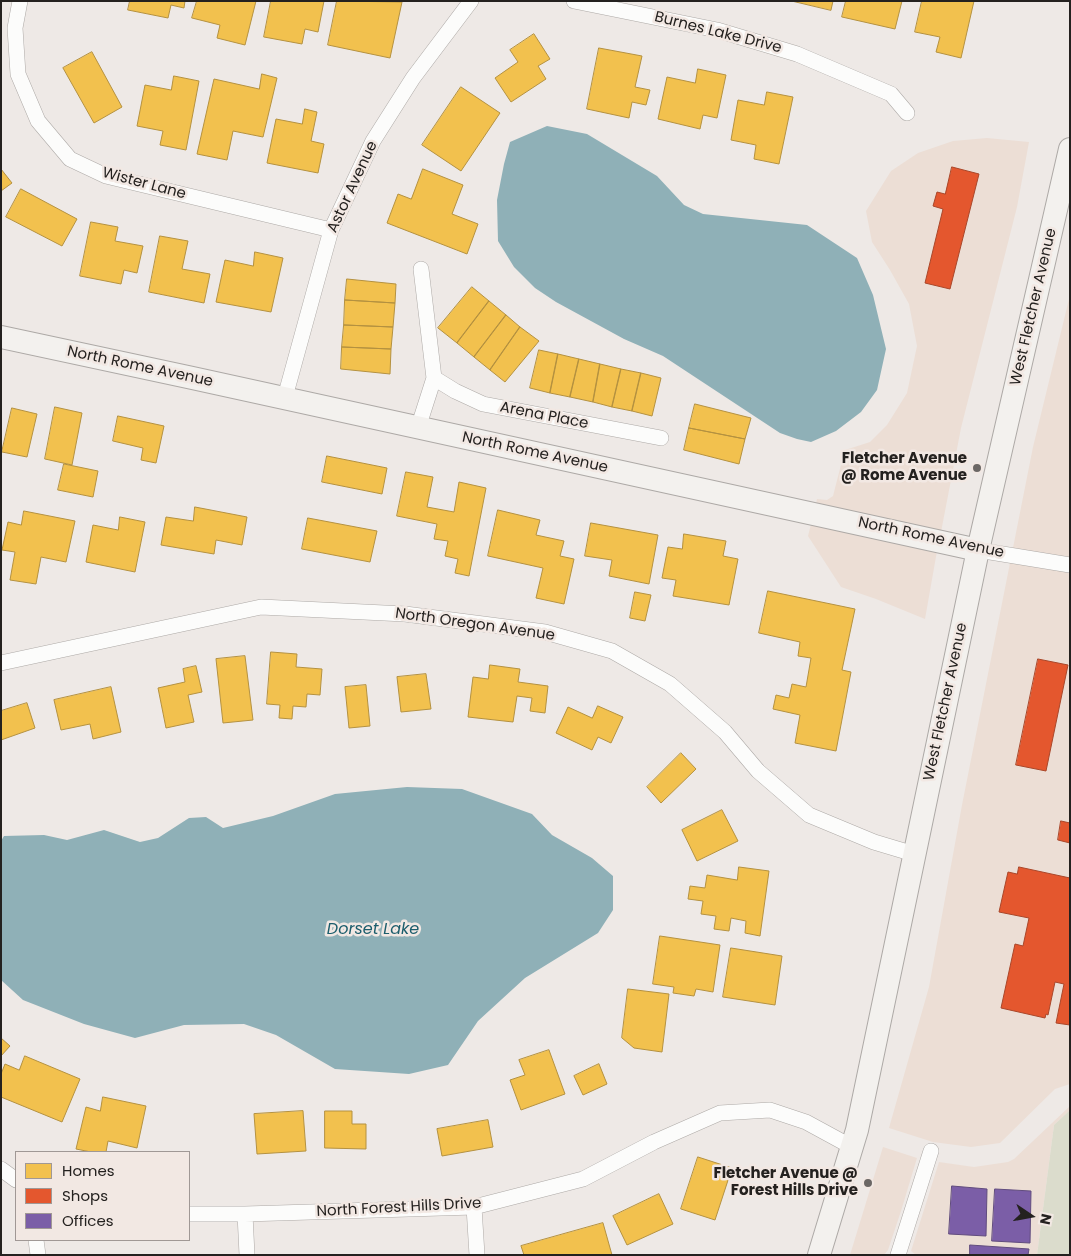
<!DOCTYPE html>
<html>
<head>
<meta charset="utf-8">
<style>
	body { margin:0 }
	#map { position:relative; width:1071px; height:1256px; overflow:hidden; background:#eee9e6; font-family:Poppins,sans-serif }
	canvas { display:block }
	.frame { position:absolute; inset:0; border:2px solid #24211f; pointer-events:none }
	.legend { position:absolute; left:15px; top:1151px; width:175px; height:90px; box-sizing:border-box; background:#f2e8e3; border:1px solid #a09895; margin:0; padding:6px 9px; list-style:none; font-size:15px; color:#24211f }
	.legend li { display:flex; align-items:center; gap:10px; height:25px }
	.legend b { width:25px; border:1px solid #a09895 }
	.north { position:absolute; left:1006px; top:1191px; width:50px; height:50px; -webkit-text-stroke:4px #f2e8e3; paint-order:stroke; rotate:102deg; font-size:14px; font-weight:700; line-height:20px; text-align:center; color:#24211f }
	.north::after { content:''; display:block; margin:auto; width:18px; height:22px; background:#24211f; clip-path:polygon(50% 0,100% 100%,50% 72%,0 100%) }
</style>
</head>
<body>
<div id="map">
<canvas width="1071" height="1256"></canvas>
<div class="frame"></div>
<ul class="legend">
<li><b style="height:14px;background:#f2c14e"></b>Homes</li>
<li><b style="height:14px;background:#e4572e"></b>Shops</li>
<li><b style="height:14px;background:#7b5ea7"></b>Offices</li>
</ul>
<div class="north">N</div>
</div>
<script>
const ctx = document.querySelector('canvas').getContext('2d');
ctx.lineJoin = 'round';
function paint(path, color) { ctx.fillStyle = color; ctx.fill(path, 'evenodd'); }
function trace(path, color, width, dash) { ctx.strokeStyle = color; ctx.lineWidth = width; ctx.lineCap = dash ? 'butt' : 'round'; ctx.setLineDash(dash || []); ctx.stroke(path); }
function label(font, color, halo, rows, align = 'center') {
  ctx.font = font + ' Poppins,sans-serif'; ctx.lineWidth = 5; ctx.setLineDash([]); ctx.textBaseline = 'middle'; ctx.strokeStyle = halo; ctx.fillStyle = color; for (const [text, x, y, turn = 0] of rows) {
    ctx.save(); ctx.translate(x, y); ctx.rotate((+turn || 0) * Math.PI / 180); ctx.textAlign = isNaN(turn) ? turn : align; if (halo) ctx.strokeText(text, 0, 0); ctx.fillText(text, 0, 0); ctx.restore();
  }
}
const commercial = new Path2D(`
	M987 138 1029 142 1017 207 961 428 941 532 816 504 817 499 827 500 833 496 843 457 842 451 870 442 887 425 907 393 917 346 909 304 890 270 872 242 866 211 891 171 918 153 953 141Z
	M1070 295V1084L1055 1089 1000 1143 971 1147 933 1142 889 1128 929 987 962 805 1033 447Z
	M811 524 937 551 925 619 876 599 841 587 808 536Z
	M1070 1106V1110L1054 1125 1037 1255H916L911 1251 939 1162 974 1167 1008 1162 1014 1159Z
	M883 1147 917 1158 901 1211 888 1250 884 1255H850Z`);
const green = new Path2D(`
	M1070 1110V1255H1037L1054 1125Z`);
const water = new Path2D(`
	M547 126 587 134 657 176 684 205 703 214 807 225 857 258 873 295 886 349 877 390 861 412 836 431 811 442 797 439 780 433 663 356 624 339 556 302 535 288 514 267 498 241 497 200 504 164 510 142Z
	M407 787 462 789 532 814 552 835 592 858 613 876V910L598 933 525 978 478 1021 448 1065 409 1074 335 1069 276 1035 244 1024 184 1025 135 1038 84 1024 23 1000 1 980V841L4 836 44 835 67 840 104 830 140 842 158 838 189 818 206 817 223 828 273 816 335 794Z`);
const homes = new Path2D(`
	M130 1H185L184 8 171 5 168 18 128 10Z
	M197 1H256L245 45 217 38 220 25 192 18Z
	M271 1H324L318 32 305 29 302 44 264 37Z
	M337 1 402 2 390 58 328 45Z
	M792 1H833L831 10Z
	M846 1H902L895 29 842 17Z
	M922 1H974L961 58 936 52 940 37 915 32Z
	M534 34 550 59 538 66 546 79 511 102 495 78 518 62 510 50Z
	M599 48 642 56 635 87 650 90 646 105 632 102 629 118 587 109Z
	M92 52 122 107 94 123 63 68Z
	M698 69 726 75 717 118 703 115 700 129 658 119 667 77 695 83Z
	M262 74 277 78 263 137 233 131 227 160 197 154 214 79 259 89Z
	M174 76 199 81 186 150 160 145 163 131 137 126 145 85 171 90Z
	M461 87 500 113 461 171 422 145Z
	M767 92 793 97 779 164 754 159 756 145 731 140 738 100 764 105Z
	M305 109 317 112 311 141 324 144 318 173 267 163 276 119 302 124Z
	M1 169 12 183 1 191Z
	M423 169 463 185 452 214 478 224 467 254 387 223 398 194 411 199Z
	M21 189 77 219 62 246 6 217Z
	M91 222 118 227 115 241 143 246 137 273 124 270 121 284 80 276Z
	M160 236 188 241 182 269 210 274 204 303 149 292Z
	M255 252 283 258 271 312 216 302 225 260 253 266Z
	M347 279 396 284 395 303 345 300Z
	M472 287 489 301 457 343 438 328Z
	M345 300 395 303 393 327 344 325Z
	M489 301 506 315 474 357 457 343Z
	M506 315 520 327 490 370 474 357Z
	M344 325 393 327 391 349 342 347Z
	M520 327 539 341 505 382 490 370Z
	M342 347 391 349 390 374 341 369Z
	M539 350 558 354 550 393 530 388Z
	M558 354 579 359 570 397 550 393Z
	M579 359 600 364 593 402 570 397Z
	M600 364 621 369 612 407 593 402Z
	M621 369 641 373 632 411 612 407Z
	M641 373 661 378 652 416 632 411Z
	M695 404 751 418 745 439 689 428Z
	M55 407 82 413 72 465 45 459Z
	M12 408 37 414 27 457 2 452Z
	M118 416 164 426 156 463 141 460 143 448 113 441Z
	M689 428 745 439 739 464 684 450Z
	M327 456 387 468 382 494 322 482Z
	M64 464 98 471 93 497 58 490Z
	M406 472 433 477 427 507 454 512 459 482 486 488 469 576 455 573 458 559 445 556 448 541 434 539 437 524 397 516Z
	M195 507 247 517 242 545 216 540 214 554 161 545 166 517 193 521Z
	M498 510 540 520 536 535 564 541 560 556 574 559 564 604 536 598 543 568 488 556Z
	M24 511 75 521 66 562 41 557 36 584 10 580 15 552 2 550 8 522 21 525Z
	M120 517 145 522 135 572 86 562 93 525 118 530Z
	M308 518 377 531 370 562 302 549Z
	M591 523 658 535 649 584 609 576 612 560 585 556Z
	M684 534 726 541 723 556 738 559 729 605 673 596 676 580 662 578 668 547 682 549Z
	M768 591 855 609 842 670 851 672 836 751 795 743 800 715 773 709 776 695 789 698 792 684 806 687 811 658 798 656 800 642 759 633Z
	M635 592 651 595 645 621 630 618Z
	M271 652 297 654 296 667 322 669 320 695 307 694 306 707 293 706 292 719 279 718 280 705 267 704Z
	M245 656 253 720 223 723 216 659Z
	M490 665 520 669 518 682 548 686 545 713 530 711 532 698 517 696 513 722 468 717 473 677 488 679Z
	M196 666 202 692 188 695 194 722 166 728 158 688 185 682 183 669Z
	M426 674 431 709 401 712 397 677Z
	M366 685 370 726 349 728 345 687Z
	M111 687 121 732 93 739 90 724 61 730 54 700Z
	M27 703 35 728 1 740V711Z
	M598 706 623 717 611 743 598 737 592 750 556 733 568 707 592 718Z
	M681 753 696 769 661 803 647 787Z
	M722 810 738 841 697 861 682 830Z
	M739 867 769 871 760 936 745 933 746 921 731 918 729 931 714 929 716 916 701 914 703 901 688 899 690 886 705 888 707 875 737 880Z
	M660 936 720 945 713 992 696 989 694 996 673 993 674 987 653 984Z
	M731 948 782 956 775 1005 723 997Z
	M628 989 669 994 662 1052 634 1048 622 1038Z
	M1 1038 10 1046 1 1056Z
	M549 1050 565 1094 521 1110 510 1080 525 1075 519 1060Z
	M25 1056 80 1079 62 1122 1 1097V1074L5 1064 19 1070Z
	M599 1064 607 1084 583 1095 574 1076Z
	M103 1097 146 1106 137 1148 108 1141 106 1152H91L76 1149 86 1107 100 1111Z
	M303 1111 306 1151 257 1154 254 1114Z
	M325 1111H352V1124H366V1149L325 1148Z
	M488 1120 493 1147 442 1156 437 1129Z
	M698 1157 732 1168 715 1220 681 1209Z
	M659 1194 673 1224 627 1245 613 1216Z
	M603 1223 612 1255H524L521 1246Z`);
const shops = new Path2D(`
	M952 167 979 174 950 289 925 283 943 209 933 206 937 192 945 194Z
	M1038 659 1068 665 1046 771 1016 765Z
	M1061 821 1070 823V843L1058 840Z
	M1019 867 1070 878V1025L1056 1023 1064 984 1055 982 1048 1015 1046 1014 1045 1018 1001 1008 1015 944 1023 946 1029 918 999 912 1008 872 1017 874Z`);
const offices = new Path2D(`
	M952 1186 987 1189 986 1236 949 1234Z
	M995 1189 1031 1191 1030 1243 992 1241Z
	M970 1245 1029 1249 1028 1255H970Z`);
const street = new Path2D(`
	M20 1 15 28 18 74 38 121 70 159 106 176 331 230
	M574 1 717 30 797 54 891 94 907 113
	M421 269 434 378
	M285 397 331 230 373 141 413 78 471 1
	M418 428 434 378 455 391 483 404 661 438
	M978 550 1070 565
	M1 663 261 607 405 614 545 632 612 651 670 684 725 732 758 771 809 815 874 842 914 854
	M1 1169 16 1180
	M474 1207 477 1255
	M189 1214H245L474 1207 583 1179 654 1142 720 1113 770 1110 806 1122 852 1147
	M245 1214 247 1255
	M36 1240 38 1255
	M898 1255 931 1151`);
const secondary = new Path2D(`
	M1 337C327 406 652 479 978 550
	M819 1255 857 1130 978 550 1070 149`);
const markers = [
	[977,468,5,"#6b6765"],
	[868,1183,5,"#6b6765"]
];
const streetNames = [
	["Burnes Lake Drive",718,33,14],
	["Wister Lane",144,184,15],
	["Astor Avenue",353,187,-65],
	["West Fletcher Avenue",1034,307,-77],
	["North Rome Avenue",140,367,12],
	["Arena Place",544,416,11],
	["North Rome Avenue",535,453,12],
	["North Rome Avenue",931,538,12],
	["North Oregon Avenue",475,625,8],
	["West Fletcher Avenue",946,702,-78],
	["North Forest Hills Drive",399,1208,-3]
];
const poiNames = [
	["Fletcher Avenue",967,459],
	["@ Rome Avenue",967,476],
	["Fletcher Avenue @",858,1174],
	["Forest Hills Drive",858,1191]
];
const waterNames = [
	["Dorset Lake",373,930]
];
paint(commercial, '#ecded5');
paint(green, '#dbdccc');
paint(water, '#8fb0b7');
paint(homes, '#f2c14e');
trace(homes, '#b49140', 1);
paint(shops, '#e4572e');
trace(shops, '#aa472a', 1);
paint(offices, '#7b5ea7');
trace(offices, '#614c7e', 1);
trace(street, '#ada9a6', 16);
trace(secondary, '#ada9a6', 24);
trace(street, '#fcfcfb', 15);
trace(secondary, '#f3f1ee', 22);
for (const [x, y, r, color] of markers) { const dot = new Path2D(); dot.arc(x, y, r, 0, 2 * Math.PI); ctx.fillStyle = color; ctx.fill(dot); trace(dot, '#f2e8e3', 2); }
label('15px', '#24211f', '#f2e8e3', streetNames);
label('bold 15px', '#24211f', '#f2e8e3', poiNames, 'right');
label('italic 16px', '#1b5d6c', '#f2e8e3', waterNames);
</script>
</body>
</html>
